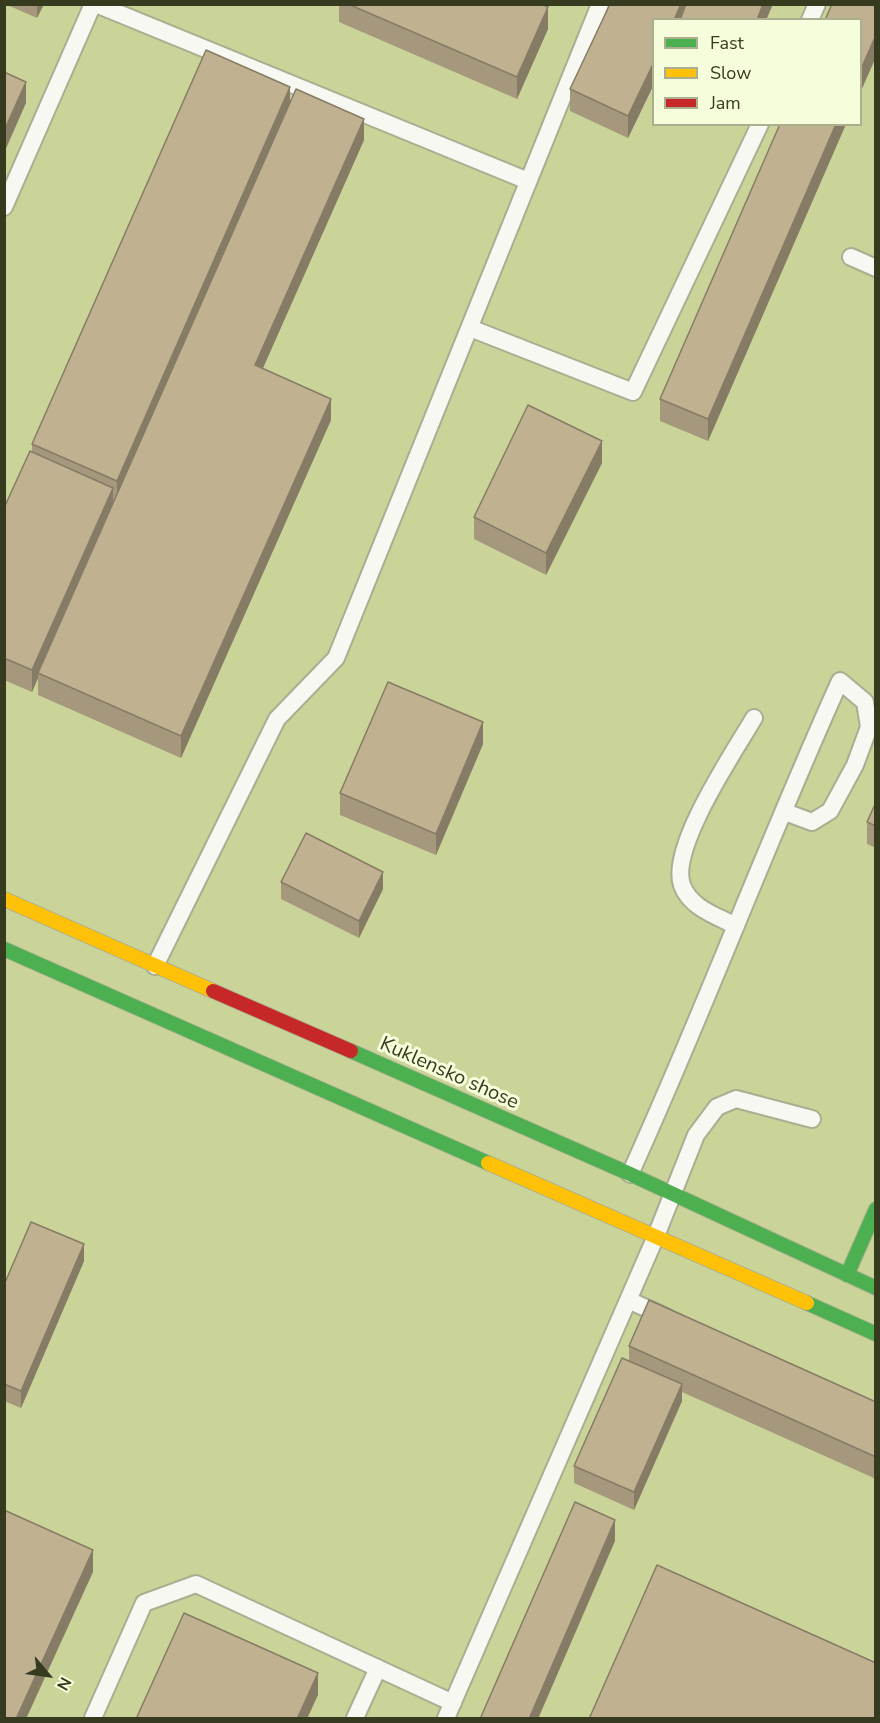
<!DOCTYPE html>
<html>
<head>
<meta charset="utf-8">
<style>
	body { margin:0 }
	#map { position:relative; width:880px; height:1723px; overflow:hidden; background:#c9d0aa; font-family:"Nunito Sans",sans-serif }
	canvas { display:block }
	.frame { position:absolute; inset:0; border:6px solid #363b1f; pointer-events:none }
	.legend { position:absolute; left:652px; top:18px; width:210px; height:108px; box-sizing:border-box; background:#f6fdda; border:2px solid #a9af8f; margin:0; padding:8px 10px; list-style:none; font-size:18px; color:#363b1f }
	.legend li { display:flex; align-items:center; gap:12px; height:30px }
	.legend b { width:30px; border:2px solid #a9af8f }
	.north { position:absolute; left:18px; top:1645px; width:60px; height:60px; -webkit-text-stroke:4px #f6fdda; paint-order:stroke; rotate:119deg; font-size:16px; font-weight:700; line-height:24px; text-align:center; color:#363b1f }
	.north::after { content:''; display:block; margin:auto; width:21px; height:27px; background:#363b1f; clip-path:polygon(50% 0,100% 100%,50% 72%,0 100%) }
</style>
</head>
<body>
<div id="map">
<canvas width="880" height="1723"></canvas>
<div class="frame"></div>
<ul class="legend">
<li><b style="height:8px;background:#4caf50"></b>Fast</li>
<li><b style="height:8px;background:#ffc107"></b>Slow</li>
<li><b style="height:8px;background:#c62828"></b>Jam</li>
</ul>
<div class="north">N</div>
</div>
<script>
const ctx = document.querySelector('canvas').getContext('2d');
ctx.lineJoin = 'round';
function paint(path, color) { ctx.fillStyle = color; ctx.fill(path, 'evenodd'); }
function trace(path, color, width, dash) { ctx.strokeStyle = color; ctx.lineWidth = width; ctx.lineCap = dash ? 'butt' : 'round'; ctx.setLineDash(dash || []); ctx.stroke(path); }
function label(font, color, halo, rows, align = 'center') {
  ctx.font = font + ' "Nunito Sans",sans-serif'; ctx.lineWidth = 6; ctx.setLineDash([]); ctx.textBaseline = 'middle'; ctx.strokeStyle = halo; ctx.fillStyle = color; for (const [text, x, y, turn = 0] of rows) {
    ctx.save(); ctx.translate(x, y); ctx.rotate((+turn || 0) * Math.PI / 180); ctx.textAlign = isNaN(turn) ? turn : align; if (halo) ctx.strokeText(text, 0, 0); ctx.fillText(text, 0, 0); ctx.restore();
  }
}
const built = new Path2D(`
	M5 5H875V1718H5ZM654 20H860V124H654Z`);
const lane = new Path2D(`
	M96 4 528 181
	M810 20 817 4
	M4 207 93 4
	M851 257 876 268
	M470 328 633 392 760 124
	M736 926C717 916 690 908 682 885 669 848 734 752 754 718
	M155 966 277 719 336 658 600 4
	M630 1174C704 1012 766 844 840 681L865 702 869 727 855 765 830 811 812 822 785 812
	M628 1300 666 1317
	M93 1718 144 1603 196 1584 453 1703
	M355 1718 378 1668
	M446 1718 656 1236 696 1135 717 1107 736 1099 812 1119`);
const fast = new Path2D(`
	M4 949 488 1163
	M351 1051 630 1174 876 1288
	M847 1275 876 1209
	M807 1303 876 1334`);
const slow = new Path2D(`
	M4 899 213 991
	M488 1163 807 1303`);
const jam = new Path2D(`
	M213 991 351 1051`);
const wall = new Path2D(`
	M5 4H44L37 18Z
	M339 4H541L548 29 517 99 339 22Z
	M610 4H773L766 20H654V84L628 138 570 111V89Z
	M290 101 364 140 263 368 331 420 181 758 38 695V678L32 692 4 680V508L32 452V444Z
	M780 124H846L708 441 660 421V399Z
	M602 463 546 575 474 539V517Z
	M483 744 436 855 340 815V793Z
	M876 802V848L867 844V822Z
	M281 882 383 889 359 938 281 899Z
	M84 1261 21 1408 4 1401V1285Z
	M629 1346 876 1402V1479L682 1392V1401L634 1510 574 1483V1466L629 1360Z`);
const shadedWall = new Path2D(`
	M37 4H44L37 18Z
	M681 4H691L684 20H674Z
	M763 4H773L766 20H757Z
	M548 7V29L517 99V77Z
	M876 35V57L861 91V69Z
	M654 62V84L628 138V116Z
	M26 82V103L4 153V131Z
	M290 87V109L117 503V481Z
	M364 119V140L255 386V365Z
	M836 124H846L708 441V419Z
	M331 399V420L181 758V736Z
	M602 441V463L546 575V553Z
	M113 488V509L38 673V678L32 692V670Z
	M483 722V744L436 855V834Z
	M383 872V889L359 938V921Z
	M84 1244V1261L21 1408V1391Z
	M682 1384V1401L634 1510V1492Z
	M615 1520V1541L538 1719H529Z
	M93 1550V1572L26 1719H16Z
	M318 1673V1695L307 1719H297Z`);
const building = new Path2D(`
	M348 4H541L548 7 517 77Z
	M610 4H681L674 20H654V62L628 116 570 89Z
	M686 4H763L757 20H680Z
	M832 4H876V35L861 69V20H825Z
	M206 50 290 87 117 481 32 444Z
	M4 72 26 82 4 131Z
	M296 89 364 119 255 365 331 399 181 736 38 673Z
	M780 124H836L708 419 660 399Z
	M528 405 602 441 546 553 474 517Z
	M30 451 113 488 32 670 4 658V508Z
	M388 682 483 722 436 834 340 793Z
	M876 802V826L867 822Z
	M306 833 383 872 359 921 281 882Z
	M31 1222 84 1244 21 1391 4 1384V1285Z
	M649 1300 876 1402V1457L629 1346Z
	M622 1358 682 1384 634 1492 574 1466Z
	M575 1502 615 1520 529 1719H480Z
	M4 1510 93 1550 16 1719H4Z
	M657 1565 876 1663V1719H589Z
	M184 1613 318 1673 297 1719H136Z`);
const streetNames = [
	["Kuklensko shose",449,1074,24]
];
paint(built, '#cad499');
trace(lane, '#a9ae91', 20);
trace(fast, '#a9ae91', 16);
trace(slow, '#a9ae91', 16);
trace(jam, '#a9ae91', 16);
trace(lane, '#f7f8f2', 16);
trace(fast, '#4caf50', 14);
trace(slow, '#ffc107', 14);
trace(jam, '#c62828', 14);
paint(wall, '#a5987d');
paint(shadedWall, '#867c66');
paint(building, '#c0b191');
trace(building, '#867c66', 1.5);
label('20px', '#363b1f', '#f6fdda', streetNames);
</script>
</body>
</html>
